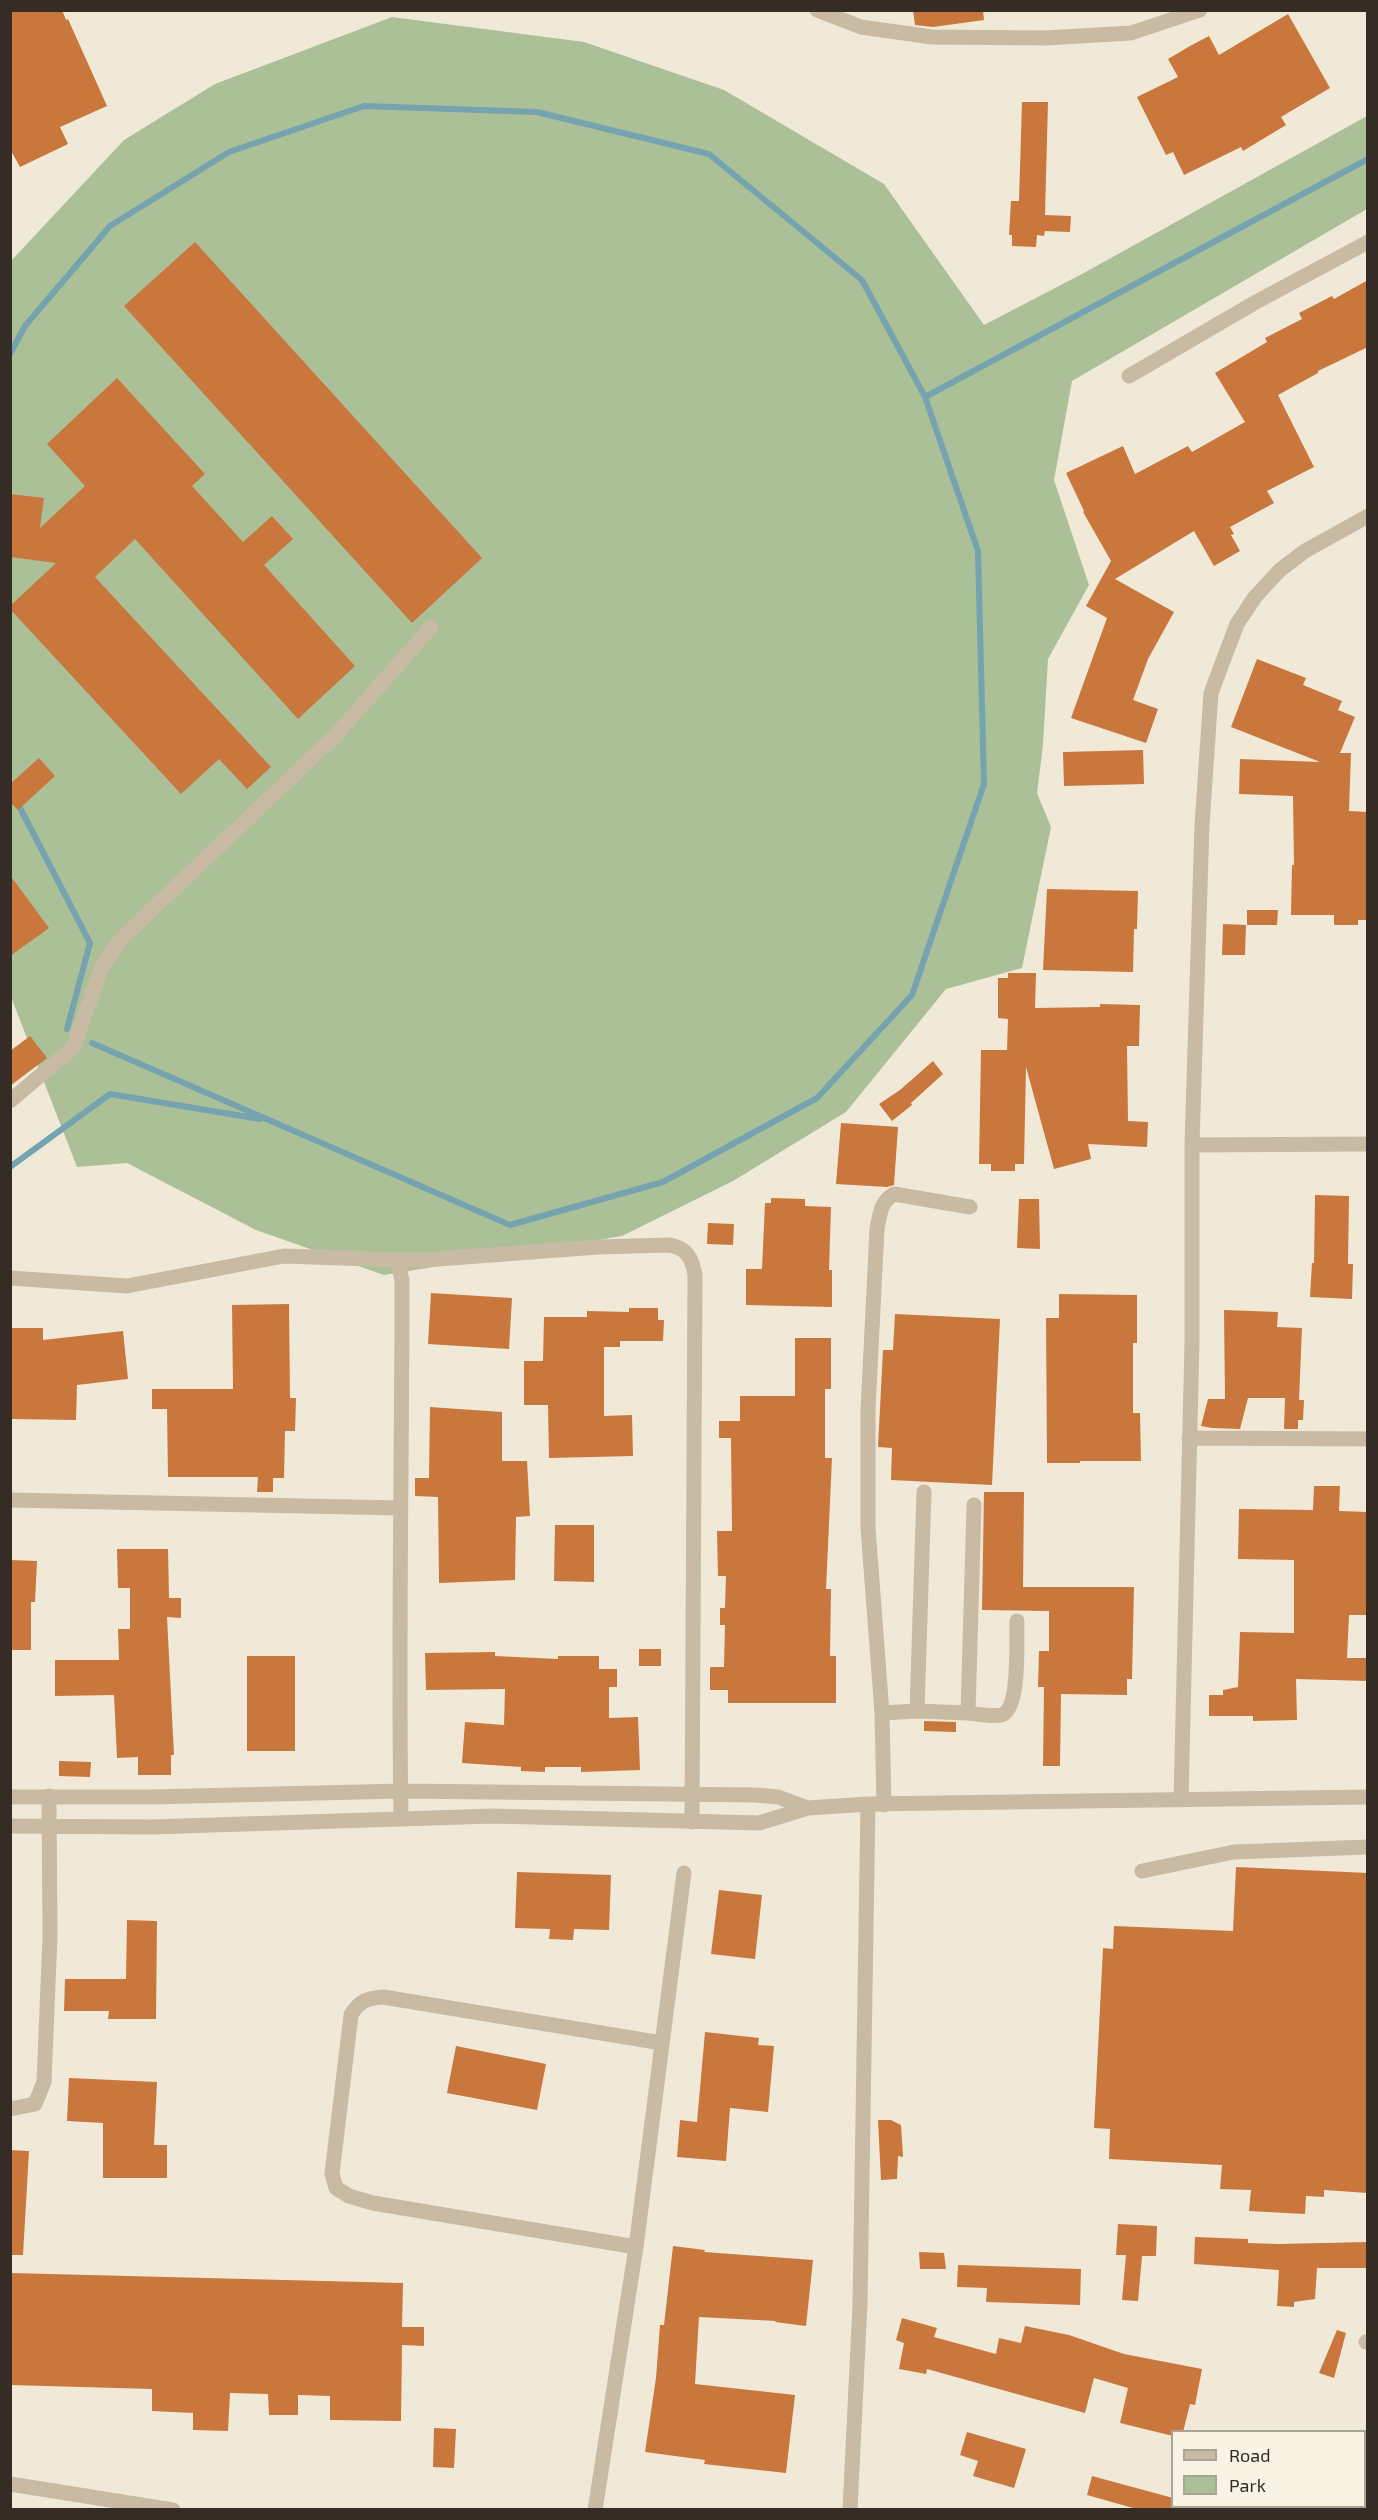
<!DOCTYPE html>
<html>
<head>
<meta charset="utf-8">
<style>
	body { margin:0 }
	#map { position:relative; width:1378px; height:2520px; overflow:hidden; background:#f1e9d7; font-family:"Exo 2",sans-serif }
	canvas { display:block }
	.frame { position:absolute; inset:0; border:12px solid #342c25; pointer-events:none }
	.legend { position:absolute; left:1171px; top:2430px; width:195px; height:78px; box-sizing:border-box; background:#f9f3e3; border:2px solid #aaa397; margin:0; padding:8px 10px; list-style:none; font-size:18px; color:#342c25 }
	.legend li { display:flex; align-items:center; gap:12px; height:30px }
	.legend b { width:30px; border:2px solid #aaa397 }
</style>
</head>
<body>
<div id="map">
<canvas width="1378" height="2520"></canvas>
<div class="frame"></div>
<ul class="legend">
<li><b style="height:8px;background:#c9bba3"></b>Road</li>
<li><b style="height:16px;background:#abc097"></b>Park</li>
</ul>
</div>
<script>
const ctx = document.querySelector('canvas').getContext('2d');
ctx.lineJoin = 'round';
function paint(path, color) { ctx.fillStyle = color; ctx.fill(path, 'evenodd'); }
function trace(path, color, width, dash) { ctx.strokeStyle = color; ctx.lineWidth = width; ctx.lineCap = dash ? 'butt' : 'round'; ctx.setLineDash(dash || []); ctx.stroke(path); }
const green = new Path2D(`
	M392 17 584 42 724 90 884 184 984 325 1082 274 1367 116V209L1072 381 1054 480 1089 585 1048 659 1043 745 1037 793 1051 827 1022 968 946 989 846 1112 733 1181 622 1236 384 1275 256 1230 127 1163 77 1167 11 997V261L124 140 215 84Z`);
const stream = new Path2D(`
	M10 354 25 326 110 226 229 152 364 106 537 112 709 154 862 280 925 397 978 551 984 784 912 995 817 1098 663 1182 510 1225 92 1043
	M925 397 1368 159
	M17 802 90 943 67 1029
	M10 1167 110 1094 260 1119`);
const building = new Path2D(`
	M10 10H62L66 20 68 19 107 106 60 127 68 144 20 167 10 149Z
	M913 10H983L984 20 933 27 915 25Z
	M1288 14 1330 88 1281 117 1286 125 1243 151 1241 147 1184 175 1173 152 1166 155 1137 97 1178 77 1168 59 1190 46 1209 36 1219 55Z
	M1022 102H1048L1045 215 1071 216 1070 232 1045 231 1044 236 1037 235 1036 247 1012 246V235H1009L1011 201H1019Z
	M195 242 482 558 412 623 124 306Z
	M1368 280V347L1318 371V373L1278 395 1314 467 1267 491 1274 503 1230 527 1234 534 1231 535 1240 551 1214 566 1194 531 1115 579 1174 612 1148 659 1133 700 1158 709 1146 743 1071 718 1107 618 1086 606 1111 561 1083 512 1084 511 1066 473 1123 446 1135 474 1188 446 1192 452 1245 422 1215 373 1267 342 1265 338 1302 319 1299 313 1332 296 1334 299Z
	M117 378 205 474 192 486 243 542 272 516 293 539 264 565 355 666 298 719 135 539 95 577 271 767 247 789 219 759 181 794 10 609V606L56 563 10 557V494L44 498 40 528 85 486 47 444Z
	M1257 659 1306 678 1303 685 1342 701 1338 710 1355 717 1340 753H1351L1349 811 1368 812V920H1358V925H1334V915H1291L1292 865H1294L1293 796 1239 794 1240 759 1320 762 1231 727Z
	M1143 750 1144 784 1064 786 1063 752Z
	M39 758 55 776 18 810 10 802V784Z
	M10 875 49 928 10 956Z
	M1047 889 1138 891 1137 929H1134L1133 972 1043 970Z
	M1247 910H1278L1277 925H1247Z
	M1223 924 1246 925 1245 955H1222Z
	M1008 973H1036L1035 1008 1100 1007V1004L1140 1005 1139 1046H1127L1128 1121 1148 1122 1147 1147 1088 1144 1091 1159 1054 1169 1026 1067 1024 1164H1015V1171H991V1164H979L981 1050H1007L1008 1019 998 1018V978H1008Z
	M30 1036 47 1058 10 1086V1051Z
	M933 1061 943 1074 911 1103 912 1105 892 1121 879 1104 900 1090Z
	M841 1123 898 1127 894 1185 887 1187 836 1184Z
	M1315 1195 1349 1196 1348 1264H1353L1352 1299 1310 1297 1312 1263H1314Z
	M771 1198 805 1199V1206L831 1207 829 1270H832V1307L746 1305V1269H762L765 1203H771Z
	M1019 1199H1039L1040 1249 1017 1248Z
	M708 1223 734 1224 733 1245 707 1244Z
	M431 1293 512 1298 509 1349 428 1344Z
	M1059 1294 1137 1295V1343H1133V1413H1140L1141 1461H1080V1463H1047L1046 1318H1059Z
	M289 1304 290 1398H296L295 1431H285L284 1478H273V1492H257L258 1477H168L167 1409H152V1389H233L232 1305Z
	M629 1308H658V1320H664L663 1341H620V1347H604V1416L632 1415 633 1456 549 1458 548 1405H524V1361H543L544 1317H587V1311L629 1312Z
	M1224 1310 1278 1312 1277 1327 1302 1328 1299 1400H1304L1303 1420H1298V1429H1284L1285 1398H1248L1240 1429 1212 1428 1201 1426 1208 1399H1225Z
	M895 1314 1000 1319 992 1485 891 1480 892 1448 878 1447 883 1350H893Z
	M10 1328H43V1340L123 1331 128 1379 77 1385 76 1420 12 1419Z
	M795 1338H831V1389H825V1458H832L826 1589H831L830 1656H836V1703H728V1690H710V1667H724L725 1625H720V1608H725L726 1576H718L717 1531H732L731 1438H719V1421H740V1396H795Z
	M430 1407 502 1412V1461H527L530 1516 516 1517 515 1580 439 1583 438 1497 415 1496V1478H429Z
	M1314 1486H1340L1339 1511 1368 1512V1615H1349L1347 1658H1368V1681L1296 1679 1297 1720 1253 1721V1716H1209V1695H1223V1690L1238 1687 1240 1632 1294 1633V1560L1238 1559 1239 1509 1313 1510Z
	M984 1492H1024L1023 1587H1134L1132 1679H1127V1695L1061 1694 1060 1766H1043L1044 1687H1038L1039 1651H1049V1611L982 1610Z
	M555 1525H594V1582L554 1581Z
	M117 1549H168L169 1598H181V1618L167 1617 174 1755H171V1775H138V1757L117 1758 114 1695 55 1696V1660H119L118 1629H130V1588H118Z
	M10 1560 37 1561 35 1602H31V1650H10Z
	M639 1649H661V1666H639Z
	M495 1652V1656L558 1659V1656H599V1669H617V1687H609V1718L638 1717 640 1770 581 1772V1767H545V1772L521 1771V1767L462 1763 465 1722 504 1725 505 1689 426 1690 425 1653Z
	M247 1656H295V1751H247Z
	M924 1721 956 1722V1732L924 1731Z
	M59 1761 91 1762 90 1777 59 1776Z
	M1236 1867 1368 1873V2193L1324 2190V2197L1306 2196 1305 2214 1249 2211 1251 2190 1220 2189 1222 2165 1109 2159 1110 2129 1094 2128 1103 1948 1113 1949 1114 1926 1233 1931Z
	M517 1872 611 1875 609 1930 574 1929 573 1940 549 1939 550 1929 515 1928Z
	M719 1890 762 1895 755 1959 711 1954Z
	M127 1920 157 1921 156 2019H108L109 2011H64L65 1979H126Z
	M705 2032 759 2038 758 2045 774 2046 768 2112 730 2108 726 2161 677 2157 680 2120 697 2122Z
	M456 2046 546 2064 537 2110 447 2093Z
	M69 2078 157 2082 154 2145H167V2178H103V2123L67 2121Z
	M878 2120H891L901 2125 903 2157 898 2156 897 2179 881 2180Z
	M10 2150 29 2151 23 2255H10Z
	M1118 2224 1157 2226 1156 2256H1142L1138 2301 1122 2300 1126 2255H1116Z
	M1195 2237 1248 2239V2243L1278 2244 1368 2242V2268H1317L1315 2299 1294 2302V2307L1277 2306 1279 2270 1194 2264Z
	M673 2246 705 2250 704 2252 813 2260 806 2326 775 2322 776 2321 699 2317 695 2384 795 2395 786 2473 704 2464 705 2460 645 2452 656 2378 660 2325H664Z
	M919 2252 944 2253 946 2269H920Z
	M958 2265 1081 2269 1080 2305 986 2302 987 2288 957 2287Z
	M10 2273 403 2283 402 2327H424V2346L402 2345 401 2421 330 2420V2396L298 2395V2415H269L268 2394 230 2393 228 2431 193 2430V2413L152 2411V2389L10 2385Z
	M902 2318 937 2328 934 2337 996 2354 999 2338 1021 2343 1025 2326 1069 2335 1124 2354 1202 2369 1195 2405 1190 2404 1183 2432H1173V2436L1120 2423 1128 2388 1094 2378 1085 2413 927 2369 926 2374 899 2369 904 2343 896 2340Z
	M1337 2330 1346 2333 1334 2378 1319 2373Z
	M434 2428 456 2429 454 2468 433 2467Z
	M967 2432 1026 2449 1014 2488 973 2476 978 2461 960 2455Z
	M1092 2476 1173 2498V2506H1196L1195 2510H1140L1087 2495Z`);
const minor = new Path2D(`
	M817 10 861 27 932 37 1045 38 1131 33 1200 10
	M1129 376 1256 302 1368 242
	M10 1101 73 1048 102 966 123 937 336 735 431 627
	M1192 1145 1368 1144
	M398 1260H425L598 1247 669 1245C687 1248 692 1258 695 1275L692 1822
	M10 1278 127 1286 284 1256 398 1260 402 1281C402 1460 398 1639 401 1818
	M1189 1438 1368 1439
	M10 1500 401 1508
	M917 1711 924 1492
	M882 1713 917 1711 968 1713 974 1505
	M968 1713C977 1714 992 1717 1001 1715 1021 1710 1016 1639 1017 1621
	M10 1797H151L401 1791 756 1795 778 1797 808 1808
	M1181 1800 1192 1342V1145L1202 825 1211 693 1237 624 1255 597 1280 570 1305 551 1368 516
	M884 1805 882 1713 868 1528V1410L877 1229C880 1215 880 1202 894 1194L970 1207
	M10 1826 151 1827 493 1816 759 1823 808 1808 868 1804 1368 1797
	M1142 1871 1234 1852 1368 1847
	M10 2109 35 2104 44 2082 50 1937 49 1796
	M636 2247 373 2203 349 2196 336 2188 332 2174 351 2015C359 2001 367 1998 383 1997L662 2043
	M1366 2342H1368
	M10 2484 173 2510
	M595 2510 636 2247 684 1873
	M850 2510 860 2304 868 1804`);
paint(green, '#abc097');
trace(stream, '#75a3af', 6);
paint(building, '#c9773d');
trace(minor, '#c9bba3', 15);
</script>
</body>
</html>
